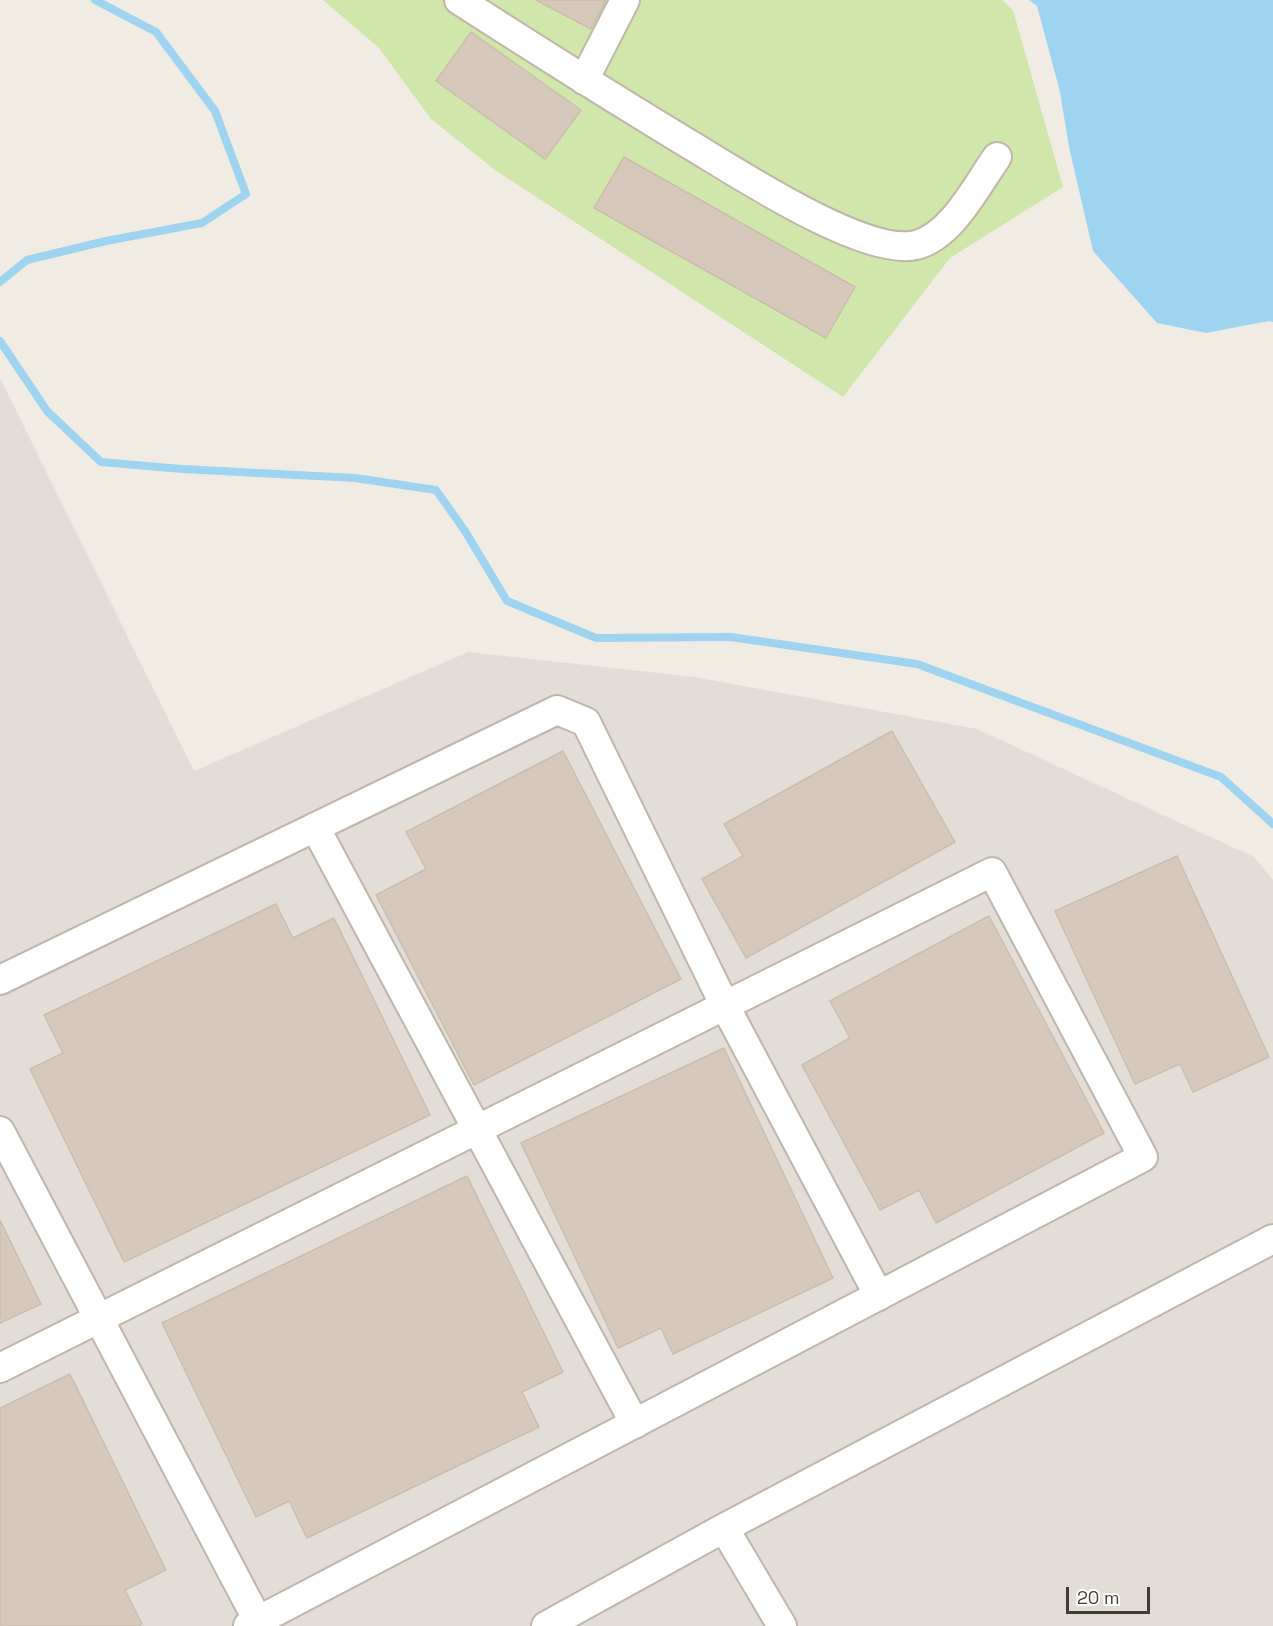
<!DOCTYPE html>
<html>
<head>
<meta charset="utf-8">
<style>
	body { margin:0 }
	#map { position:relative; width:1273px; height:1626px; overflow:hidden; background:#f1ece3; font-family:"Space Grotesk",sans-serif }
	canvas { display:block }
	.scale { position:absolute; left:1066px; top:1587px; width:84px; height:27px; box-sizing:border-box; border:3px solid #433c33; border-top:0; padding-left:8px; font-size:18px; line-height:21px; white-space:nowrap; color:#433c33; -webkit-text-stroke:4px #fff; paint-order:stroke }
</style>
</head>
<body>
<div id="map">
<canvas width="1273" height="1626"></canvas>
<div class="scale">20 m</div>
</div>
<script>
const ctx = document.querySelector('canvas').getContext('2d');
ctx.lineJoin = 'round';
function paint(path, color) { ctx.fillStyle = color; ctx.fill(path, 'evenodd'); }
function trace(path, color, width, dash) { ctx.strokeStyle = color; ctx.lineWidth = width; ctx.lineCap = dash ? 'butt' : 'round'; ctx.setLineDash(dash || []); ctx.stroke(path); }
const industrial = new Path2D(`
	M0 378 194 771 468 652 695 677 977 729 1254 857 1273 880V1626H0Z`);
const green = new Path2D(`
	M323 0H1002L1013 10 1063 187 950 258 843 397 495 170 431 119 379 48Z`);
const water = new Path2D(`
	M1029 0H1273V322L1269 321 1206 333 1157 323 1093 251 1069 147 1060 92 1037 6Z`);
const stream = new Path2D(`
	M0 282 27 260 106 241 202 223 246 194 215 111 156 32 95 0
	M0 341 47 411 101 462 182 469 355 478 436 490 465 531 507 601 596 638 731 637 917 664 1221 777 1273 824`);
const building = new Path2D(`
	M536 0H606L591 29Z
	M471 32 581 110 545 159 436 81Z
	M624 157 855 287 826 338 594 208Z
	M892 731 955 842 746 958 702 879 743 856 724 824Z
	M563 751 681 979 474 1085 376 895 426 869 406 832Z
	M1177 856 1269 1057 1193 1092 1180 1064 1135 1084 1055 911Z
	M276 904 293 938 334 918 430 1115 124 1262 30 1069 63 1053 44 1015Z
	M989 916 1104 1133 936 1223 919 1190 880 1210 802 1065 850 1038 830 1001Z
	M724 1048 833 1278 673 1354 661 1328 618 1348 521 1143Z
	M467 1176 563 1372 522 1392 539 1427 307 1538 289 1501 256 1517 162 1323Z
	M0 1220 41 1304 0 1323Z
	M70 1374 166 1570 125 1590 142 1624 138 1626H0V1408Z`);
const minor = new Path2D(`
	M459 0C532 47 605 93 679 138 727 166 863 258 916 245 952 236 977 185 997 157
	M584 80 625 0
	M315 827 635 1424
	M0 980 557 710 586 722 725 1006 879 1296
	M0 1131 258 1621
	M0 1368 992 872 1143 1157 248 1626
	M724 1528 782 1626
	M546 1626 724 1528 1273 1239`);
paint(industrial, '#e3ddd8');
paint(green, '#d0e6ab');
paint(water, '#9ed4ef');
trace(stream, '#9ed4ef', 8);
paint(building, '#d6c9bb');
trace(building, '#cdbeac', 1.5);
trace(minor, '#bfb6a9', 32);
trace(minor, '#fff', 28);
</script>
</body>
</html>
